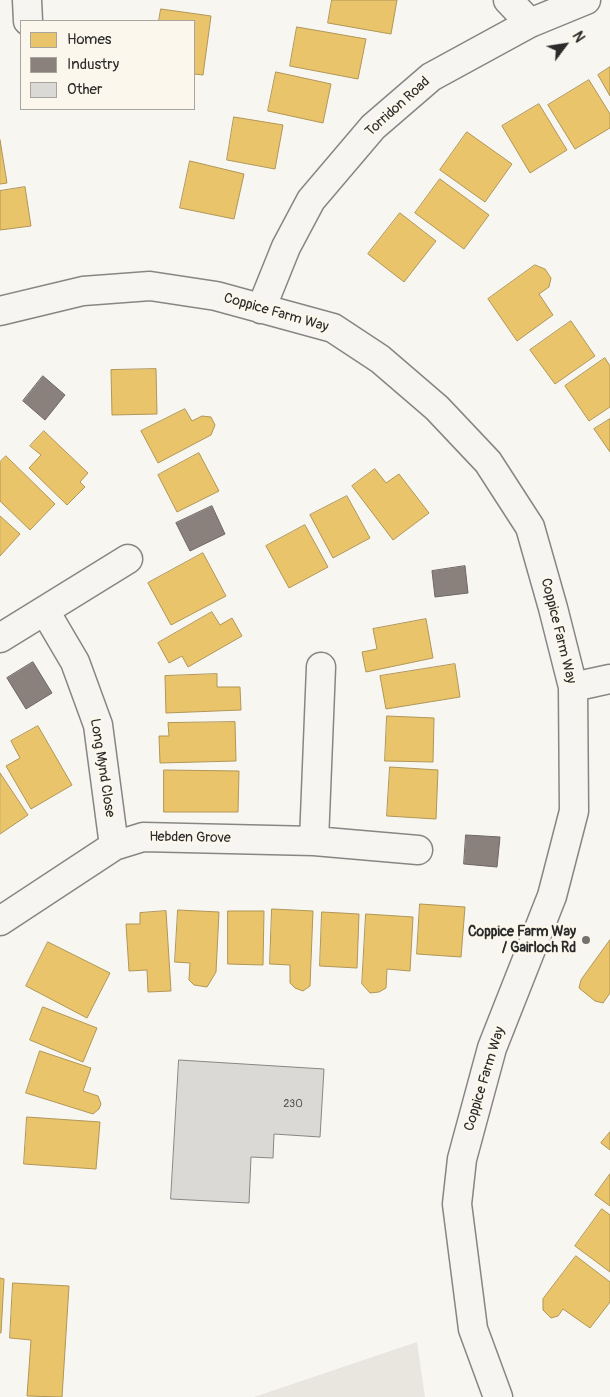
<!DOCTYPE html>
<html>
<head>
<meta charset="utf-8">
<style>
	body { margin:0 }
	#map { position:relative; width:610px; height:1397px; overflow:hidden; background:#f8f6f0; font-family:Pangolin,sans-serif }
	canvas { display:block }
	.legend { position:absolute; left:20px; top:20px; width:175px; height:90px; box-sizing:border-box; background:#fbf7ec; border:1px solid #a8a59f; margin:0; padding:6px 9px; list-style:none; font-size:15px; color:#2b2b2b }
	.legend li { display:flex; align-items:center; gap:10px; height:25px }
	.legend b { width:25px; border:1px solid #a8a59f }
	.north { position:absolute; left:540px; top:20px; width:50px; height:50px; -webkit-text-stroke:4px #fbf7ec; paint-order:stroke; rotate:59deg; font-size:14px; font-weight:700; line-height:20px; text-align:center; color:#2b2b2b }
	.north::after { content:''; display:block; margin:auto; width:18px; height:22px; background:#2b2b2b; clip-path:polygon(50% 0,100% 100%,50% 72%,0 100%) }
</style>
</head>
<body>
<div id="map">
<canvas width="610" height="1397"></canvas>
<ul class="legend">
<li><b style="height:14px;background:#e9c46a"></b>Homes</li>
<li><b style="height:14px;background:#8a817c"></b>Industry</li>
<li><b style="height:14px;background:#dbd9d6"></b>Other</li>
</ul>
<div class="north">N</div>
</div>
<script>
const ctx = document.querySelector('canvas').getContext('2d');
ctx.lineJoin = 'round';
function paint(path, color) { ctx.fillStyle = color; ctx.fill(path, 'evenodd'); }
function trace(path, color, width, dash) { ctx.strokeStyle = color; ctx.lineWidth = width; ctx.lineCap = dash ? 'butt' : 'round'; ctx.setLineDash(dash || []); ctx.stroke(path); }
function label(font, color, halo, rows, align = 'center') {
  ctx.font = font + ' Pangolin,sans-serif'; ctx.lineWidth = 5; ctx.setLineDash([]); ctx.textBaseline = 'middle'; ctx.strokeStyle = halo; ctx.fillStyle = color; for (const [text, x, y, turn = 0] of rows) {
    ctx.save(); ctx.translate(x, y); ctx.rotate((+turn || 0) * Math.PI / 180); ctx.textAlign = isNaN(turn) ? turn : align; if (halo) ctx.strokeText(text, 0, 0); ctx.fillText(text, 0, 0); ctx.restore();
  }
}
const built = new Path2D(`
	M417 1342 425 1397H254Z`);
const homes = new Path2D(`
	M332 0H397L391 34 328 23Z
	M161 9 211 16 203 75 194 74V21H159Z
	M297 27 366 39 358 79 290 66Z
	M610 67V96L598 75Z
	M276 72 331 84 323 123 268 111Z
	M589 80 610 114V128L575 149 548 105Z
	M539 104 567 150 530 173 502 126Z
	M234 117 283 125 275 169 227 160Z
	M467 132 512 164 485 202 440 170Z
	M0 140 7 183 0 184Z
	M190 161 244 174 234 219 180 208Z
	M440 179 489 215 464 249 415 213Z
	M25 187 31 226 0 230V191Z
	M400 213 436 241 404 282 368 254Z
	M535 265 545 269 551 278 549 287 539 294 553 315 517 341 488 299Z
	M571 321 595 356 555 384 530 350Z
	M605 358 610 366V407L589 421 565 386Z
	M156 369 157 414 112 415 111 370Z
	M185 409 192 421 202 416 211 417 215 425 211 435 158 463 141 431Z
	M610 419V452L594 429Z
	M44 431 88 473 80 482 85 487 67 505 29 468 41 455 30 446Z
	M199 453 219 491 177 512 158 475Z
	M6 456 55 504 30 530 0 501V462Z
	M375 469 386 483 399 474 429 513 393 540 352 486Z
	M347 496 370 538 333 558 310 515Z
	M0 516 20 534 0 556Z
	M305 525 328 567 289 588 266 546Z
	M203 553 226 596 171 625 148 583Z
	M212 612 220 625 232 618 242 636 188 667 182 656 169 663 158 643Z
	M426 619 433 658 366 672 362 652 377 649 373 629Z
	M455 664 460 697 386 709 380 676Z
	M217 674V687H240L241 710 166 713 165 676Z
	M387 716 434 718 433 762 385 761Z
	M235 722 236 761 160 763 159 736H169L168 723Z
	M38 726 72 785 31 809 6 766 20 758 11 741Z
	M390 767 438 770 436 819 387 816Z
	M164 770 239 771 238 812H164Z
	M0 773 28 815 0 834Z
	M420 904 465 907 461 957 417 954Z
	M272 909 313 911 310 986 303 991 295 988 290 983V965L270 964Z
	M178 910 219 912 216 972 207 987 194 985 189 980 190 963 175 962Z
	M166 911 171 991 148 992 147 970 129 971 126 924H140V913Z
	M228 911H264L263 965 228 964Z
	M322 912 359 914 357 968 320 966Z
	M366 914 413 917 410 971 387 969 386 988 379 992 370 993 362 984Z
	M610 940V993L603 1003 595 1001 579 988 581 980Z
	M48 942 110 973 87 1018 26 986Z
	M43 1007 97 1028 83 1062 30 1040Z
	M40 1051 91 1068 83 1091 98 1096 101 1104 99 1109 93 1114 26 1093Z
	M27 1117 100 1122 96 1169 24 1164Z
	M610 1132V1150L601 1143Z
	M610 1174V1206L595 1195Z
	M602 1209 610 1215V1272L575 1246Z
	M576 1256 610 1282V1302L590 1328 563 1309 558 1316 551 1318 543 1310V1299Z
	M0 1278 4 1279 1 1333H0Z
	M13 1283 69 1286 62 1397 27 1396 31 1340 10 1338Z`);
const industry = new Path2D(`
	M43 376 65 395 45 420 23 401Z
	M212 506 225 534 190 551 176 523Z
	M465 566 468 593 435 597 432 571Z
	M33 662 52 693 26 709 7 678Z
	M466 835 500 837 497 867 464 864Z`);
const building = new Path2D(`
	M179 1060 324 1069 320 1137 274 1134 273 1158 251 1157 249 1203 171 1199Z`);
const street = new Path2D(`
	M27 0 28 21
	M508 0 530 23
	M261 309 286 247 311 200 373 127 431 77 530 23 586 0
	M0 311 83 291 150 286 216 296 333 328 380 359 437 408 488 462 530 527 553 608 573 687 574 811 552 896 492 1048 462 1159 457 1204 473 1329 498 1397
	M45 611 75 662 98 725 114 846
	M0 638 128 559
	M573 687 610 679
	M314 841 321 667
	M0 921 114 846 143 837 314 841 418 850`);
const markers = [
	[586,940,5,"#737270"]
];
const numberNames = [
	["230",293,1104]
];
const streetNames = [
	["Torridon Road",398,107,-42],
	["Coppice Farm Way",276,313,16],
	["Coppice Farm Way",558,631,76],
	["Long Mynd Close",102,768,81],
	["Hebden Grove",190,838,1],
	["Coppice Farm Way",485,1079,-73]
];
const poiNames = [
	["Coppice Farm Way",576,932],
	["/ Gairloch Rd",576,948]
];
paint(built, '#e9e6df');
paint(homes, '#e9c46a');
trace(homes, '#b09657', 1);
paint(industry, '#8a817c');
trace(industry, '#6e6764', 1);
paint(building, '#dbd9d6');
trace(building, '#878684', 1);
trace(street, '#878684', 31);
trace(street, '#f6f5f1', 28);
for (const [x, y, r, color] of markers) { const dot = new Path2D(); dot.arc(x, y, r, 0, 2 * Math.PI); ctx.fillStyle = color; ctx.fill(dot); trace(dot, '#fbf7ec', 2); }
label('11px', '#575656', null, numberNames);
label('14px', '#2b2b2b', '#fbf7ec', streetNames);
label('bold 14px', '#2b2b2b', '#fbf7ec', poiNames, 'right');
</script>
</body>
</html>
